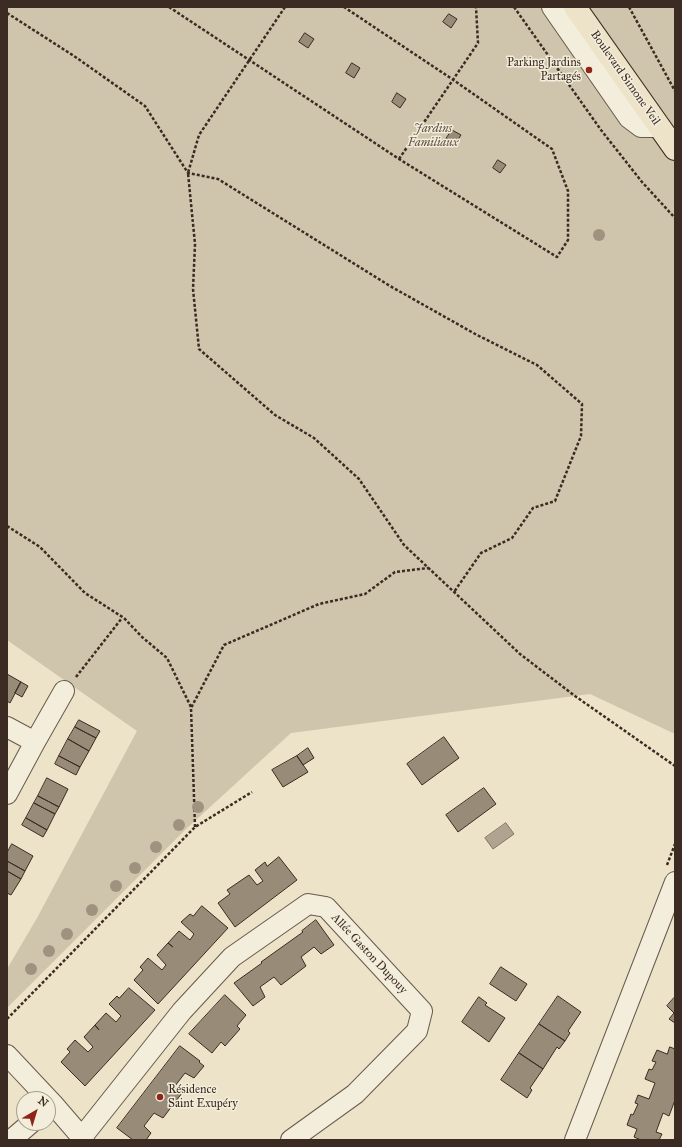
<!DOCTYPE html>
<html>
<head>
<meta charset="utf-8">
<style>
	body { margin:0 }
	#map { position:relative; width:682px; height:1147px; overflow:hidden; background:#ede3c8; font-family:"IM FELL Great Primer",serif }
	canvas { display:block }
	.frame { position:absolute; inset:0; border:8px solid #3b2b22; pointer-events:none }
	.north { position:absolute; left:16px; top:1091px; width:40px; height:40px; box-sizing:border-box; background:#f3eddb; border:1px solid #a99f91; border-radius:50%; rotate:38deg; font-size:11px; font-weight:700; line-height:16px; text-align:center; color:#3b2b22 }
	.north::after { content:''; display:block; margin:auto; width:14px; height:18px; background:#8f2418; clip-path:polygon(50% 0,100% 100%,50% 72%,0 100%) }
</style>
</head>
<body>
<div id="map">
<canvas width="682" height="1147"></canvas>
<div class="frame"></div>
<div class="north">N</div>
</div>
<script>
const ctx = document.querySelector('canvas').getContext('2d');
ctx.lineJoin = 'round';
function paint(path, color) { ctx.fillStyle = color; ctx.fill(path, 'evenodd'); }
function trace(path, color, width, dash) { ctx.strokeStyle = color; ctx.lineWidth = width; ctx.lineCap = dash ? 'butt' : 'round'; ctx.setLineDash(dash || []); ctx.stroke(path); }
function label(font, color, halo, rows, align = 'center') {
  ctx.font = font + ' "IM FELL Great Primer",serif'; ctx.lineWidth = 3; ctx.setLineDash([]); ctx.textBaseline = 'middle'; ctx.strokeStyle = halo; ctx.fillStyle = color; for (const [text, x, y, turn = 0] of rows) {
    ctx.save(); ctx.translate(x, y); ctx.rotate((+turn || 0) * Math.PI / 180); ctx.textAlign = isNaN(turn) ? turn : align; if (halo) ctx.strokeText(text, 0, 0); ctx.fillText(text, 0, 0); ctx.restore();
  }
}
const green = new Path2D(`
	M7 7H675V734L590 694 291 733 186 829 8 1007 7 1005V969L37 918 137 731 7 640Z`);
const water = new Path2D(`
	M506 823 514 834 493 849 485 838Z`);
const building = new Path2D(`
	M449 14 457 19 451 28 443 22Z
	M305 33 314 39 308 48 299 42Z
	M352 63 360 68 354 78 346 73Z
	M397 93 406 99 400 108 392 102Z
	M452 130 461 135 455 144 446 139Z
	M498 160 506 165 500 173 493 168Z
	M7 674 21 682 10 703 7 701Z
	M21 682 28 686 22 697 15 693Z
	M79 720 100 731 96 738 75 727Z
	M75 727 96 738 89 751 68 739Z
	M444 737 459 758 422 785 407 764Z
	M68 739 89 751 80 767 59 756Z
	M308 748 314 758 303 765 297 756Z
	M59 756 80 767 76 775 55 764Z
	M297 756 308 772 283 787 272 770Z
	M47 778 68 789 59 807 38 796Z
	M484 788 496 804 458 832 446 815Z
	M38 796 59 807 55 814 34 803Z
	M34 803 55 814 47 830 26 818Z
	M26 818 47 830 43 837 22 825Z
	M12 844 33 856 25 871 7 861V853Z
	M279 857 297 880 235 927 218 903 230 894 227 890 249 875 257 885 263 881 255 870 265 862 267 866Z
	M7 861 25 871 21 879 7 871Z
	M7 871 21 879 11 895 7 893Z
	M202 906 228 928 158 1004 134 980 143 970 140 967 148 958 162 970 166 965 157 955 168 943 173 947 168 943 179 931 190 940 194 934 181 922 190 914 193 916Z
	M316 920 334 945 321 954 314 947 301 957 306 966 281 985 274 977 260 987 265 997 253 1006 234 983 262 963 261 962 303 932 302 931Z
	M501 967 527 984 516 1001 490 984Z
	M129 988 155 1010 85 1086 61 1062 70 1052 67 1049 75 1040 88 1052 93 1047 84 1037 95 1025 99 1030 95 1025 106 1013 116 1022 121 1016 109 1004 117 996 119 998Z
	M225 995 246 1015 237 1026 240 1029 225 1046 221 1042 212 1053 189 1034Z
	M558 996 581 1012 568 1031 570 1033 565 1041 539 1024Z
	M479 997 487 1003 485 1005 505 1018 489 1042 462 1022Z
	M674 998 675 999V1023L669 1019 674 1013 667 1006Z
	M539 1024 565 1041 559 1049 557 1047 543 1069 519 1053Z
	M180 1046 200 1061 199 1062 204 1066 194 1078 185 1073 175 1086 182 1093 173 1105 168 1102 172 1106 163 1118 154 1113 144 1126 151 1133 146 1140H133L117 1128Z
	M670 1047 675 1049V1100L669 1116 663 1113 656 1132 662 1134 659 1140H641L634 1137 637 1129 627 1125 631 1114 633 1115 638 1104 635 1103 638 1095 649 1099 655 1083 645 1079 649 1069 652 1070 656 1062 652 1061 657 1050 667 1054Z
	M519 1053 543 1069 530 1088 532 1090 527 1098 501 1080Z`);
const path = new Path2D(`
	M169 7 399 159 557 257 568 240V191L552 149 452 79 344 7
	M285 7 199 135 188 173 195 244 193 289 199 349 275 415 314 438 359 479 404 545 520 654 575 696 675 766
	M514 7 601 130 642 182 675 218
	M629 7 675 91
	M7 13 74 56 145 106 188 173 218 179 390 286 477 335 537 365 582 404 581 436 555 501 533 508 512 538 481 553 454 592
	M399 159 478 43 476 7
	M7 526 40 547 85 593 124 618 142 637 167 658 191 707
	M76 677 122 618
	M195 827 191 708 224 645 319 604 365 594 395 572 428 568
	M667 865 675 844
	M7 1019 195 827 252 792`);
const minor = new Path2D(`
	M552 7 629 118 641 127H660
	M7 727 35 742
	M7 794 35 742 64 691
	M7 1055 53 1104 84 1140
	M82 1137 182 1011 232 957 308 904 326 907 422 1011 417 1031 355 1094 291 1140
	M11 1140 31 1123
	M575 1140 675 882`);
const major = new Path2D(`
	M575 7 675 149`);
const trees = [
	[599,235],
	[198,807],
	[179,825],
	[156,847],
	[135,868],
	[116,886],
	[92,910],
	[67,934],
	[49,951],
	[31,969]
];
const markers = [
	[589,70,4,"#8f2418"],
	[160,1097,4,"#8f2418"]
];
const poiNames = [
	["Parking Jardins",581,63],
	["Partagés",581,77],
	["Résidence",168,1090,"left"],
	["Saint Exupéry",168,1104,"left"]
];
const streetNames = [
	["Boulevard Simone Veil",625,78,55],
	["Allée Gaston Dupouy",369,954,47]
];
const parkNames = [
	["Jardins",433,129],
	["Familiaux",433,143]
];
paint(green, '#cfc4ac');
paint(water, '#b0a490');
trace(water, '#817464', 1);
paint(building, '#988b78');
trace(building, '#3b2b22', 1);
trace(minor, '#68594c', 22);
trace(major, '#3b2b22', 24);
trace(path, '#3b2b22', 2.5, [3, 2]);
trace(minor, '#f3eddb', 20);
trace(major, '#ede3c8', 22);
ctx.fillStyle = '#9f937f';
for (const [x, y] of trees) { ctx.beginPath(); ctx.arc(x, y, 6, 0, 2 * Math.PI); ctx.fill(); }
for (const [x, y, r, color] of markers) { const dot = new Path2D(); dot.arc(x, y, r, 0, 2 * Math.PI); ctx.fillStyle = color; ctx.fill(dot); trace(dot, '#f3eddb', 1.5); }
label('12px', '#3b2b22', '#f3eddb', poiNames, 'right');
label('12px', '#3b2b22', '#f3eddb', streetNames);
label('italic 12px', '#605144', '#f3eddb', parkNames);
</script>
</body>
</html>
